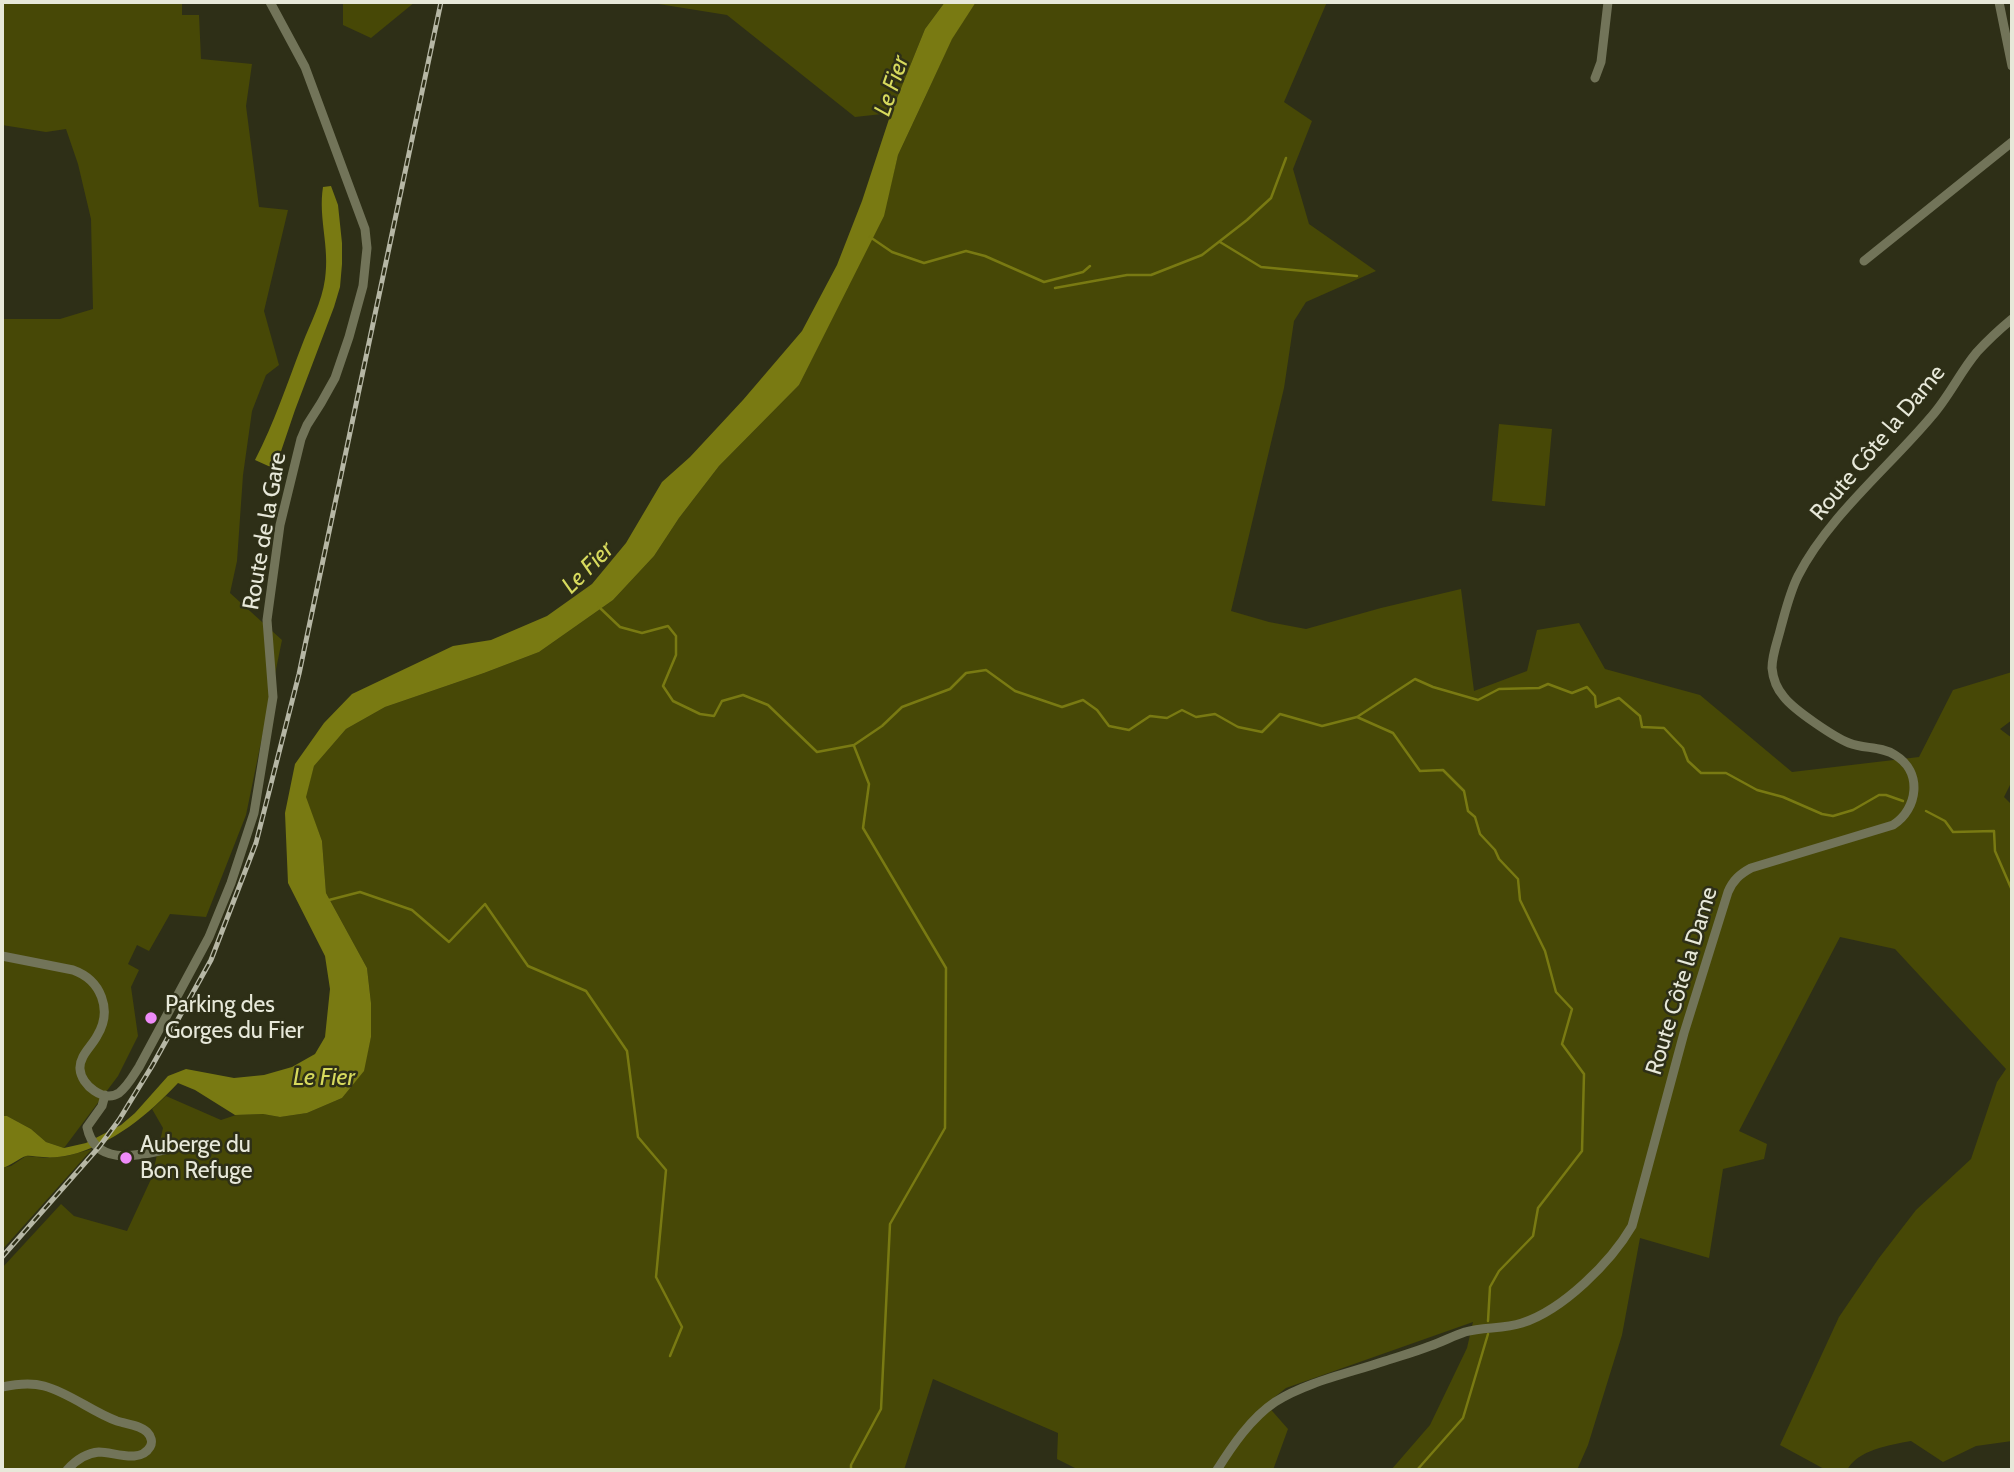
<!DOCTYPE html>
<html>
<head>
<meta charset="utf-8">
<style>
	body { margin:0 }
	#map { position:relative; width:2014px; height:1472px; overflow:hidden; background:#2e2f17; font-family:Cabin,sans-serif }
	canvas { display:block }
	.frame { position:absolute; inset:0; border:4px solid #e7e8d9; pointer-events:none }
</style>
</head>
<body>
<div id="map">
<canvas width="2014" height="1472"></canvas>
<div class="frame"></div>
</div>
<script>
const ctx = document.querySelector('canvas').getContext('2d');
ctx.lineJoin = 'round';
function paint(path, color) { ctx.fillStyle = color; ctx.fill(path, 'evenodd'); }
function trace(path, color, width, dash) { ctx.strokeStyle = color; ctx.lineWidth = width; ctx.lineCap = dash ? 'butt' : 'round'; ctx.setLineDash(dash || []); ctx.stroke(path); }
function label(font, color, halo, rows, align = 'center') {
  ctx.font = font + ' Cabin,sans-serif'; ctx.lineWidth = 5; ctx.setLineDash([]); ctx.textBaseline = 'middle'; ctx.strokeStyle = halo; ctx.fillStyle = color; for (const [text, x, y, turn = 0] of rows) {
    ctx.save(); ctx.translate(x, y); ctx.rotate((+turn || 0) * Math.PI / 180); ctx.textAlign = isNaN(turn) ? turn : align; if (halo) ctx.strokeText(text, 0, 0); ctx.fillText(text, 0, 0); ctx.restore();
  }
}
const green = new Path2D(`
	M2 2H182V15H199L201 59 252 64 246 106 259 207 288 210 264 311 279 365 266 375 252 411 243 475 237 561 230 593 282 640 246 815 206 917 170 914 149 951 137 945 128 964 139 970 131 987 138 1036 118 1076 64 1148 46 1142 31 1129 7 1116H2V319H60L93 309 91 219 78 164 66 129 46 132 2 125Z
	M343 2H415L371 38 343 25Z
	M646 2H945L925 29 891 113 855 117 727 15Z
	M976 2H1327L1284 102 1312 121 1293 169 1309 224 1376 271 1306 302 1294 321 1284 388 1231 611 1269 622 1306 629 1381 608 1461 589 1474 691 1527 671 1537 630 1579 623 1605 669 1700 695 1792 772 1919 757 1953 690 2012 672V720L2000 729 2012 738V781L2004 797 2012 805V1441L1976 1446 1943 1462 1911 1441C1889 1445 1858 1450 1847 1470H1826L1780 1445 1839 1317 1879 1258 1916 1210 1971 1159 1997 1082 2006 1069 1895 949 1840 937 1739 1131 1767 1144 1764 1159 1723 1169 1709 1258 1640 1238 1622 1335 1588 1445 1577 1470H1391L1430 1425 1467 1348 1473 1322 1286 1388 1266 1404 1288 1429 1273 1470H1079L1057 1459 1058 1433 933 1379 904 1470H2V1268L61 1204 74 1216 127 1231 152 1177 163 1128 152 1109 166 1096 221 1120 236 1115 263 1114 280 1117 307 1113 342 1098 363 1071 371 1037V1003L367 968 326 893 322 841 305 797 314 766 346 729 385 707 484 673 539 652 613 600 654 556 679 518 719 466 799 385 883 216 898 155 927 93 952 38Z
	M1499 424 1552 429 1545 506 1492 501Z
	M92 1149 2 1250V1168L11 1166 26 1156 47 1158 67 1156Z`);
const water = new Path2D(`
	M945 2H976L952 39 927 93 898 155 884 216 799 385 719 466 679 518 654 556 613 600 539 652 484 673 385 707 346 729 314 766 306 797 322 841 326 893 367 968 371 1003V1037L364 1071 342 1098 307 1113 280 1117 263 1114 235 1115 195 1090 178 1083C149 1114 112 1145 70 1155 61 1157 51 1158 43 1157 38 1157 30 1155 26 1156 19 1158 11 1166 2 1168V1116H7L31 1129 46 1142 64 1148 86 1143 121 1125 135 1113 168 1076 186 1069 234 1078 264 1075 292 1067 315 1054 325 1037 330 989 325 956 288 883 285 813 295 764 324 723 352 694 453 646 491 640 547 616 592 584 626 543 662 482 690 457 743 400 802 331 837 265 862 201 891 113 925 29Z
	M331 186 338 205 342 243V264L340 287 334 307 295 410 275 469 255 460C274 423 287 384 302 345 310 324 322 302 325 279 330 247 318 218 323 187Z`);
const stream = new Path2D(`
	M870 237 892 252 924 263 966 251 985 256 1044 282 1083 272 1090 266
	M1220 242 1261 267 1357 276
	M1055 288 1127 275H1151L1202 255 1247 220 1271 198 1286 158
	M599 607 620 627 642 633 668 626 676 636V655L663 686 673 701 700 714 714 716 722 701 743 695 768 705 817 752 854 745 882 726 902 707 950 689 966 673 986 670 1015 691 1062 707 1083 700 1097 710 1109 726 1129 730 1150 716 1167 718 1182 710 1196 717 1215 714 1238 727 1262 732 1280 714 1322 726 1357 717 1415 679 1433 687 1478 700 1499 689 1539 688 1548 684 1572 693 1587 687 1595 696 1596 707 1619 698 1640 716 1642 727 1664 728 1683 748 1688 761 1701 773H1726L1757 790 1783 797 1822 814 1833 816 1853 810 1879 795H1886L1903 801
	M1357 717 1393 733 1420 771 1443 770 1464 791 1468 811 1475 817 1480 834 1495 850 1499 859 1518 879 1520 900 1545 951 1556 992 1572 1009 1562 1044 1584 1074 1582 1151 1538 1208 1533 1236 1499 1271 1490 1287 1488 1321
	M1926 811 1945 821 1953 832 1994 831 1995 851 2011 888H2012
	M329 900 360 892 412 910 449 942 485 904 528 966 586 991 627 1051 638 1137 666 1170 656 1277 682 1327 670 1356
	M851 1470V1465L881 1409 890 1224 945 1128 946 968 863 828 869 784 854 746
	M1417 1470 1463 1418 1488 1334`);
const minor = new Path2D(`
	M1999 2 2012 66
	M1595 78 1601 62 1608 2
	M1864 261 2012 142
	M2 956 73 970C101 980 113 1010 97 1036 92 1046 79 1056 80 1069 81 1085 104 1103 119 1093 128 1086 133 1076 139 1067L209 937 231 883 254 813 273 697 267 620 280 525 301 439 307 425 321 403 335 378 349 337 363 286 367 248 365 229 305 67 270 2
	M105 1095 102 1106 87 1127C95 1166 136 1156 164 1150
	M2 1387C16 1384 30 1382 44 1386 70 1393 92 1412 117 1421 126 1424 140 1425 147 1432 151 1436 153 1442 150 1447 140 1464 114 1452 99 1452 86 1453 75 1461 67 1470
	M1217 1470C1232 1446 1251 1418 1275 1402 1306 1382 1350 1373 1385 1361 1400 1356 1415 1352 1430 1346 1442 1342 1453 1336 1465 1332 1484 1327 1504 1329 1522 1323 1563 1310 1611 1262 1632 1226L1684 1033 1728 892C1733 880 1740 874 1751 868L1893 825C1918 809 1923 772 1895 755 1881 746 1864 749 1849 743 1834 737 1794 710 1784 697 1777 689 1773 679 1772 668 1772 654 1778 640 1781 627 1786 609 1790 592 1798 576 1828 517 1889 467 1931 417 1949 397 1960 372 1977 352 1988 340 2000 329 2012 319`);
const rail = new Path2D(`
	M2 1257 99 1147 119 1120 152 1066 211 960 256 843 299 674 441 2`);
const markers = [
	[151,1018,7,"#ee8bf8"],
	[126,1158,7,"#ee8bf8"]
];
const streetNames = [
	["Route Côte la Dame",1878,443,-50],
	["Route de la Gare",265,531,-80],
	["Route Côte la Dame",1682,981,-73]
];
const poiNames = [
	["Parking des",165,1005],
	["Gorges du Fier",165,1031],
	["Auberge du",140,1145],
	["Bon Refuge",140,1171]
];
const waterNames = [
	["Le Fier",892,86,-71],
	["Le Fier",588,568,-45],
	["Le Fier",324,1078]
];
paint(green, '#474806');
paint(water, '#797a12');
trace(stream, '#797a12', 2.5);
trace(minor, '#727459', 9);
trace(rail, '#b6b7a5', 5);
trace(rail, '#2e2f17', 2.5, [8]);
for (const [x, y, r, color] of markers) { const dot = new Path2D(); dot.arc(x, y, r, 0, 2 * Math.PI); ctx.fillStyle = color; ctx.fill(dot); trace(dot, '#2e2f17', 2.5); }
label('23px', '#e7e8d9', '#2e2f17', streetNames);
label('23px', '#e7e8d9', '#2e2f17', poiNames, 'left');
label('italic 24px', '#d7da5d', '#2e2f17', waterNames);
</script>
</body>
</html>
